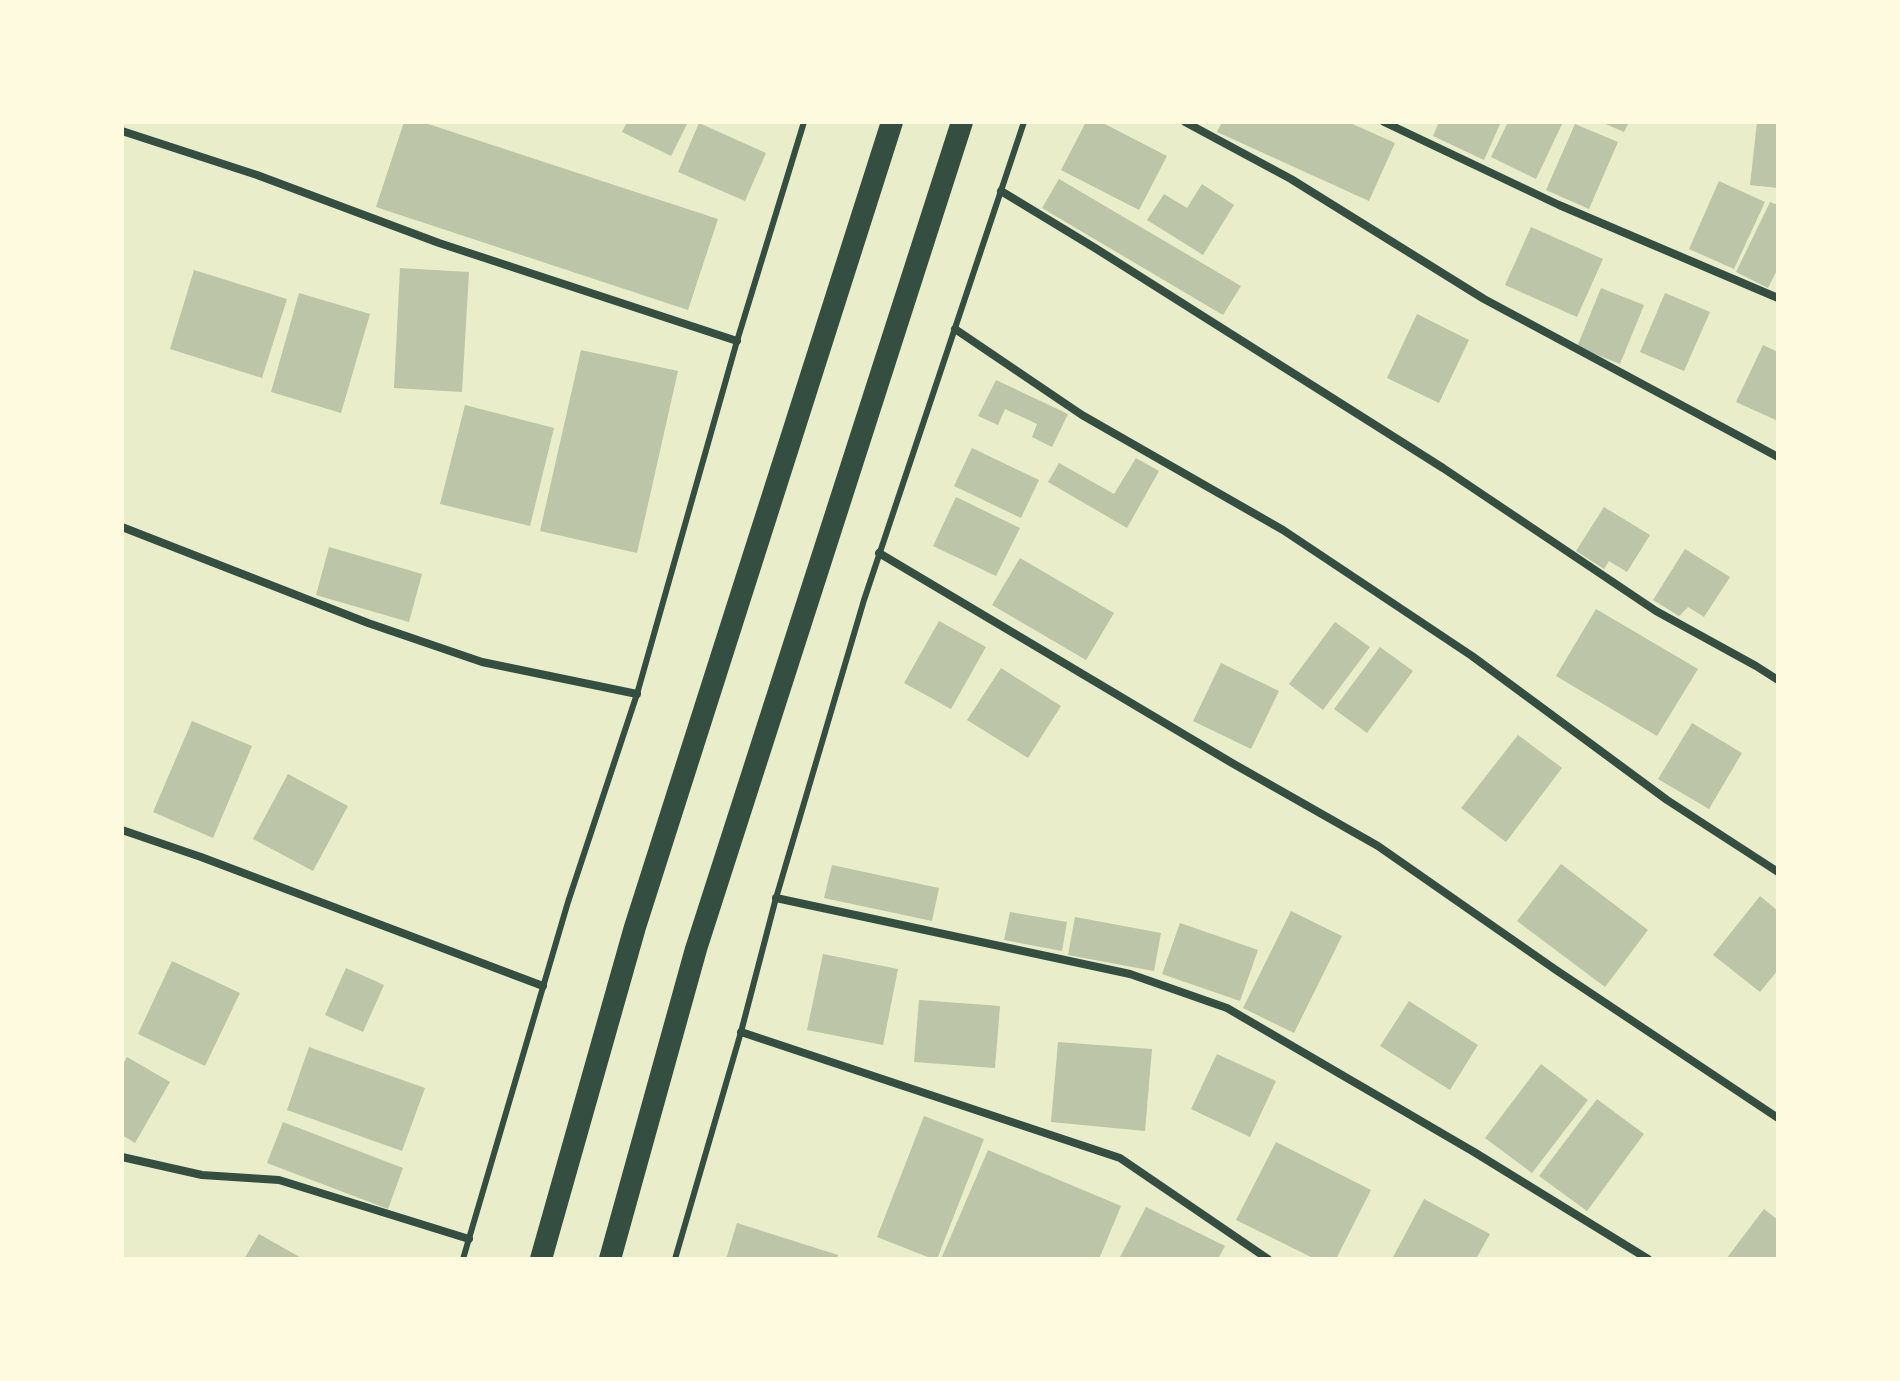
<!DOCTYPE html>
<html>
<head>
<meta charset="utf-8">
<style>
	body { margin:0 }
	#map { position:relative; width:1900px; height:1381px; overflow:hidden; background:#e9edc9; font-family:Jost,sans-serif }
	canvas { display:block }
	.frame { position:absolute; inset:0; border:124px solid #fefae0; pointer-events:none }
</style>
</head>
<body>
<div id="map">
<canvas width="1900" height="1381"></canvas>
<div class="frame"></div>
</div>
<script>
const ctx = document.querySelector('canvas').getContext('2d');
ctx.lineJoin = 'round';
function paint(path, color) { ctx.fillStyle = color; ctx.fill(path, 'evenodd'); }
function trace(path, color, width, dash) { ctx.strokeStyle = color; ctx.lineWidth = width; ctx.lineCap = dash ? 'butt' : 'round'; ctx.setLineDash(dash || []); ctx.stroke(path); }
const building = new Path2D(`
	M404 122H422L718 219 688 310 376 207Z
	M627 122H688L671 156 622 132Z
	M1086 122H1101L1167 156 1139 210 1061 170Z
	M1222 122H1348L1395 143 1369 201 1217 132Z
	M1439 122H1501L1484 160 1433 136Z
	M1508 122H1563L1536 179 1491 157Z
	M1601 122H1629L1624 132Z
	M1757 122H1778V188L1750 185Z
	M699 123 766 153 745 201 678 172Z
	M1575 124 1618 142 1589 209 1546 190Z
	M1059 179 1241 286 1223 315 1042 208Z
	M1719 181 1765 202 1734 269 1689 249Z
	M1202 184 1234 205 1203 255 1147 220 1164 194 1187 208Z
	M1770 202 1778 205V268L1768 288 1736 272Z
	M1531 227 1603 259 1577 317 1505 285Z
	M400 268 469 272 462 392 394 388Z
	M194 270 287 299 262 378 170 349Z
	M1601 288 1644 305 1620 364 1577 347Z
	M299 293 370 314 341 413 271 392Z
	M1665 293 1710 312 1684 371 1640 352Z
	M1417 314 1469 340 1439 403 1387 378Z
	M1763 345 1778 352V421L1736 402Z
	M581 350 678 371 637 553 540 531Z
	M996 380 1068 414 1052 447 1032 437 1037 424 1005 409 998 425 978 416Z
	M465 405 554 428 530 526 440 504Z
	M972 448 1039 480 1021 518 954 486Z
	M1136 458 1159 471 1127 528 1048 482 1059 463 1114 494Z
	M956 497 1020 528 996 576 933 546Z
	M1604 507 1650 535 1627 572 1609 561 1604 569 1576 551Z
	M329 547 422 574 409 622 316 595Z
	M1685 549 1730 577 1704 617 1688 607 1679 616 1653 600Z
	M1020 558 1114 613 1086 660 992 605Z
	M1596 609 1698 669 1657 736 1556 676Z
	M939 621 986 647 951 709 904 683Z
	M1335 622 1370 647 1323 710 1289 684Z
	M1380 647 1413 671 1367 733 1334 709Z
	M1221 663 1279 691 1251 749 1193 721Z
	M1001 668 1061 706 1028 758 967 720Z
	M192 721 252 746 213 838 153 812Z
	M1692 723 1742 753 1709 809 1658 779Z
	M1518 735 1562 768 1506 842 1461 808Z
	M288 774 348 806 313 871 253 839Z
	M1561 864 1648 930 1605 987 1517 921Z
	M832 865 939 888 932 921 824 898Z
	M1760 896 1778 911V970L1760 992 1713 955Z
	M1291 911 1342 936 1294 1033 1243 1008Z
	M1010 912 1067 922 1062 951 1004 940Z
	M1075 917 1161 933 1154 971 1068 955Z
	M1180 923 1258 950 1240 1001 1162 974Z
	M823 954 898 969 883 1045 807 1030Z
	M172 961 240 993 205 1066 138 1034Z
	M346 968 384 985 363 1032 325 1015Z
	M919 1000 1000 1006 995 1068 914 1062Z
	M1409 1001 1478 1045 1450 1090 1380 1046Z
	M1058 1042 1152 1049 1145 1131 1051 1122Z
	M309 1047 425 1088 402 1151 287 1110Z
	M1217 1054 1276 1081 1250 1137 1191 1109Z
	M127 1057 170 1082 135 1143 122 1135V1066Z
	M1541 1064 1588 1100 1532 1173 1485 1138Z
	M1597 1099 1644 1134 1587 1211 1539 1176Z
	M924 1116 984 1139 937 1259H933L877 1237Z
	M283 1122 403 1168 388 1209 267 1163Z
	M1276 1142 1371 1190 1336 1259H1315L1236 1220Z
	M988 1150 1121 1206 1099 1259H941Z
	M1424 1199 1490 1234 1476 1259H1392Z
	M1146 1207 1225 1246 1218 1259H1119Z
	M1764 1209 1778 1220V1259H1726Z
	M737 1223 838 1255 837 1259H726Z
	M259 1234 303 1259H244Z`);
const service = new Path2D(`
	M463 1259 568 902 637 694 737 341 804 122
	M675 1259 741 1032 776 898 864 600 1024 122`);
const minor = new Path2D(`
	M1185 122 1291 179 1484 299 1778 457
	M1384 122 1559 205 1778 298
	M122 131 257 175 439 243 737 341
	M1001 191 1095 248 1443 468 1656 611 1756 666 1778 680
	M955 329 1082 415 1283 530 1472 656 1667 800 1778 872
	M122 527 368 623 482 662 637 694
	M879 553 1232 763 1378 846 1556 970 1778 1118
	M122 830 201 857 543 986
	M776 898 1130 974 1227 1008 1474 1152 1648 1259
	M741 1032 1120 1158 1268 1259
	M122 1157 202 1175 279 1180 469 1239`);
const trunk = new Path2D(`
	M541 1259 635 927 892 122
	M610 1259 696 949 962 122`);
paint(building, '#bcc5a7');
trace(service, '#344e41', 6);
trace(minor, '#344e41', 8);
trace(trunk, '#344e41', 22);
</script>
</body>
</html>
